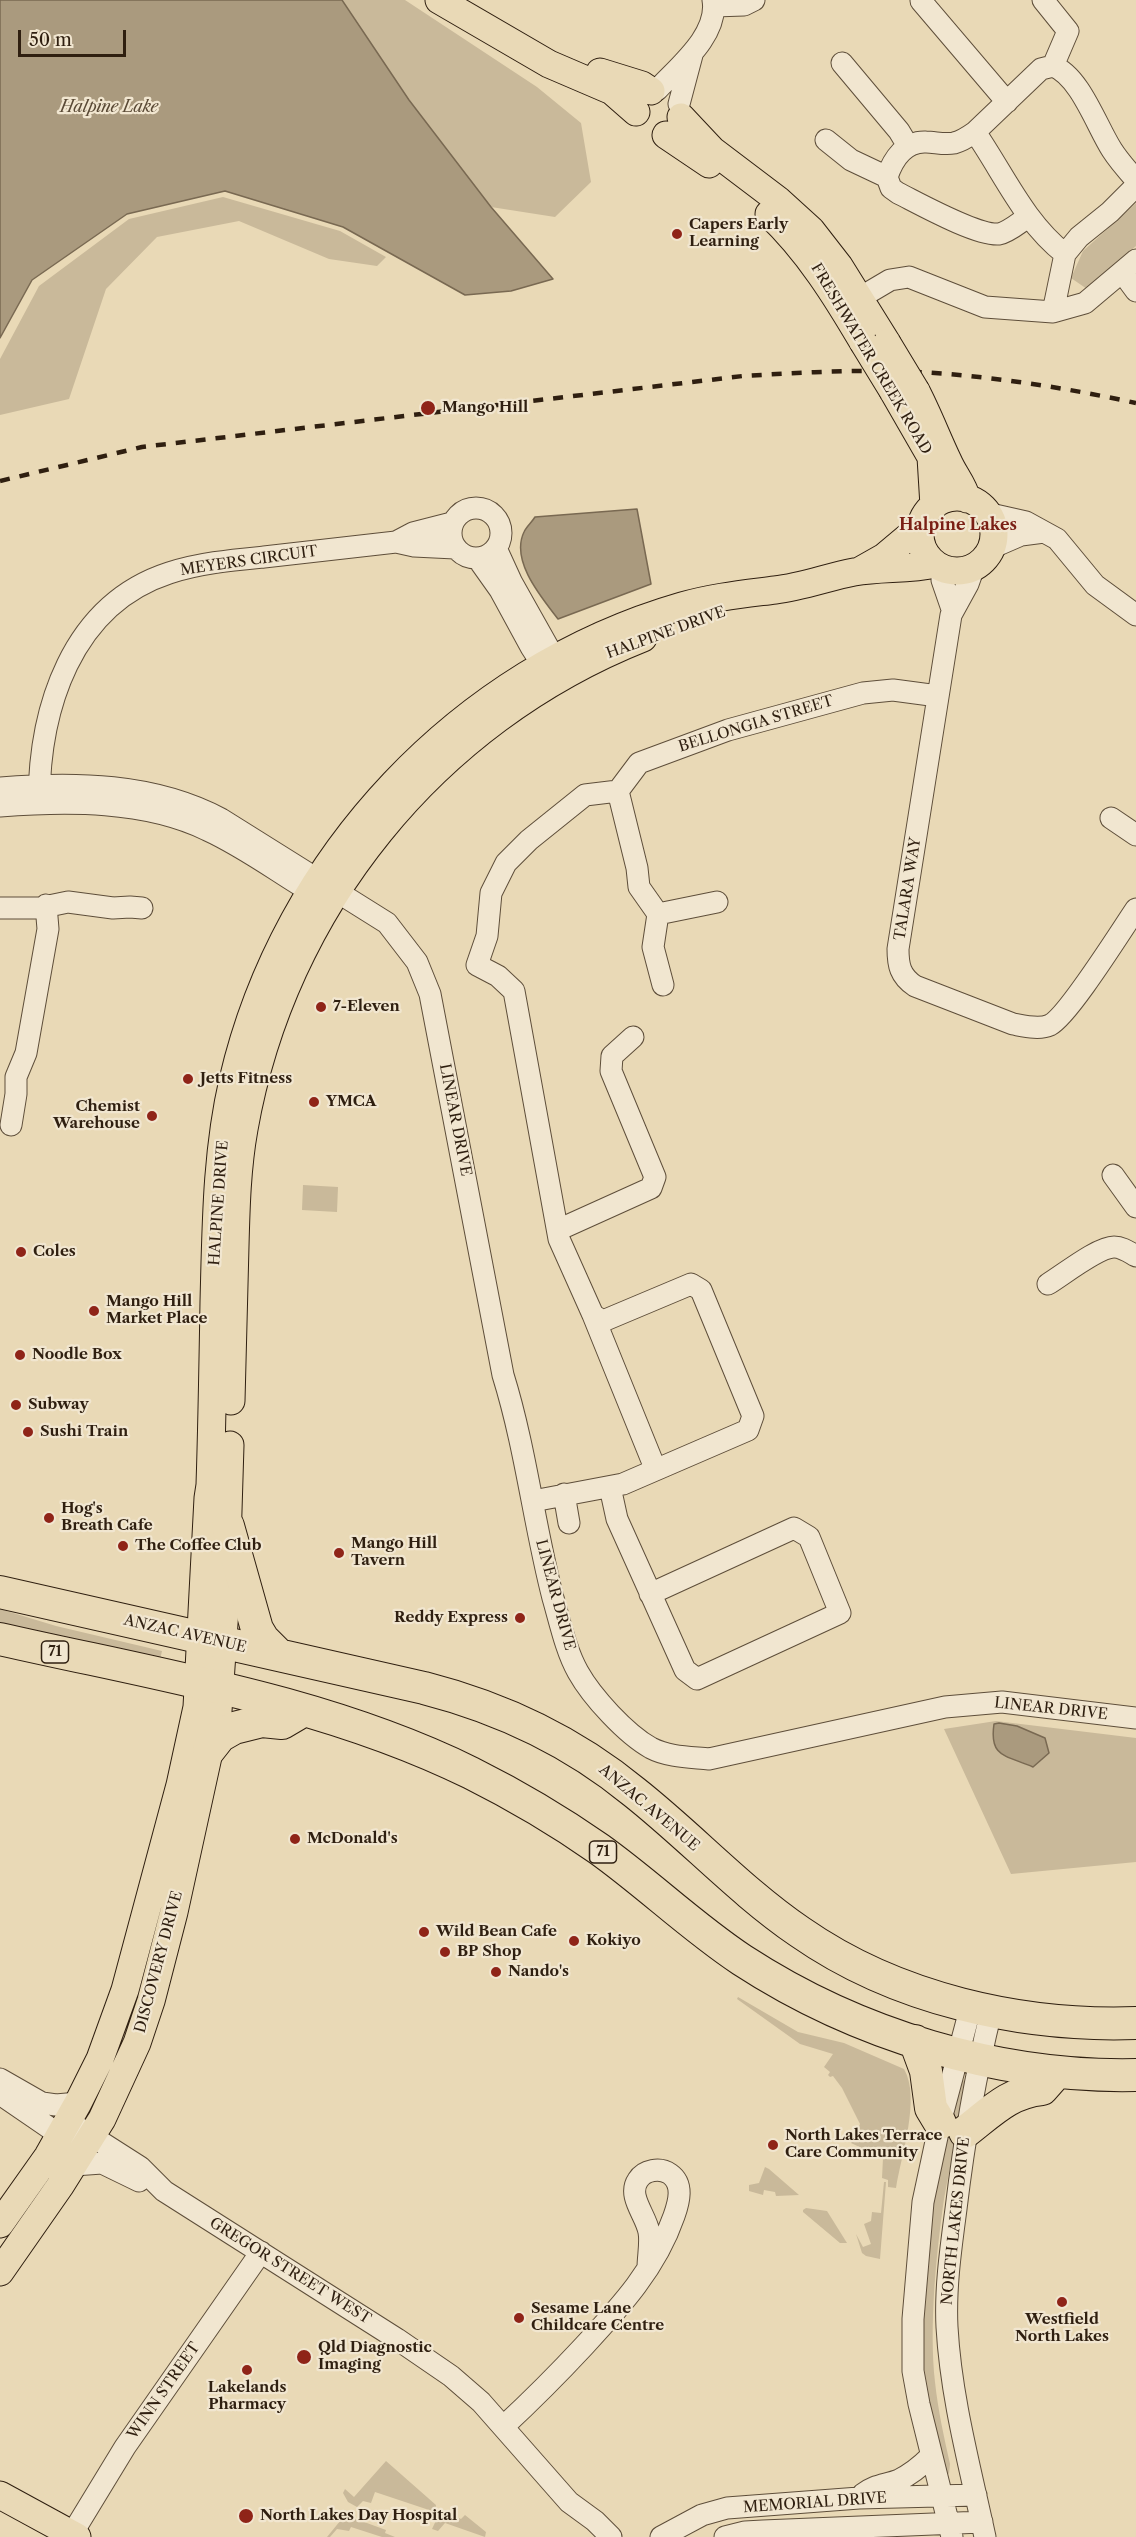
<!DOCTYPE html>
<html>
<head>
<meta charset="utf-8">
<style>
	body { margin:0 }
	#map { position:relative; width:1136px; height:2537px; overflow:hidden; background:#e9d9b6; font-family:"Libre Caslon Text",serif }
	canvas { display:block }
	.scale { position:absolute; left:18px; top:30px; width:108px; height:27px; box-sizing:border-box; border:3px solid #2f1f10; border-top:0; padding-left:8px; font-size:18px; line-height:21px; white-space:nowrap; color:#2f1f10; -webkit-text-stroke:4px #f1e6d0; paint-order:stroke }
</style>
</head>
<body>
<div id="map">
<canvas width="1136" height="2537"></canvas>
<div class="scale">50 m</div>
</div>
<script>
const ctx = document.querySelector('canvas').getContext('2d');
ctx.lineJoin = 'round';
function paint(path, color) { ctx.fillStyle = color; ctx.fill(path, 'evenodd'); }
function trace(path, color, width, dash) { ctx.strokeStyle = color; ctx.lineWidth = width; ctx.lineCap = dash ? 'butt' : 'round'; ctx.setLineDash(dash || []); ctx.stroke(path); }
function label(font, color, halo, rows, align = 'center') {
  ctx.font = font + ' "Libre Caslon Text",serif'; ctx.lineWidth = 4.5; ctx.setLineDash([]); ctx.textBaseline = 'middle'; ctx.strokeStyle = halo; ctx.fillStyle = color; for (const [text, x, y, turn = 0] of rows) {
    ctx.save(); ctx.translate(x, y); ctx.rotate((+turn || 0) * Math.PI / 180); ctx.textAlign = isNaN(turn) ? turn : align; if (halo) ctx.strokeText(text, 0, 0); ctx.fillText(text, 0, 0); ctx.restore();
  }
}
const green = new Path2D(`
	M342 0H405L537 87 581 123 591 182 555 217 491 207 409 100Z
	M223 197 340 231 386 257 377 266 329 259 239 221 157 237 106 289 69 399 0 415V359L39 286 129 219Z
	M1136 203V246L1087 289 1071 278 1083 251Z
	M303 1185 338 1187 337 1212 302 1210Z
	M0 1609 56 1626 162 1651 159 1664 0 1628Z
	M996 1721 1136 1738V1862L1011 1874 944 1729ZM999 1723 1017 1726 1045 1738 1049 1753 1032 1767 1000 1753Z
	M738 1997 798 2032 844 2043 904 2069C921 2098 901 2156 896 2188L888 2187V2180L882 2178 883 2158 851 2143 860 2124 842 2088 833 2076 830 2077 828 2075 830 2072 824 2067 833 2054 800 2044 737 1999Z
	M962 2080 966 2081C962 2121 951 2159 944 2199 936 2255 929 2326 935 2382 938 2410 944 2437 950 2464L949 2474 945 2471 938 2456 920 2352 929 2217 960 2081Z
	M765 2167 769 2169 799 2195 776 2196 775 2192 764 2190 763 2195 749 2191V2185L759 2183Z
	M884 2182H886L880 2259 866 2256 862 2253 856 2234 863 2247 871 2244 864 2224 871 2221 872 2212 881 2213Z
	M806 2208 827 2211 847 2243H840L803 2212V2210Z
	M386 2461 436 2505 435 2512 375 2492 371 2503 363 2501 357 2507 348 2502 343 2493 345 2489 354 2497Z
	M441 2510 450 2517 452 2515 461 2519 465 2515 486 2532 485 2537 445 2523 438 2531 432 2529Z
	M345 2515 386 2530 385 2533 395 2537H382L351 2527 349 2531 337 2529 330 2537H327Z`);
const water = new Path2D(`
	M0 0H342L409 100 491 207 553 279 511 291 465 295 343 227 225 191 127 214 32 280 0 338Z
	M637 509 651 584 558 619C542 598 510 561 524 532 526 527 532 522 535 517Z
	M999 1723 1017 1726 1045 1738 1049 1753 1033 1767C1006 1755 989 1758 994 1724Z`);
const minor = new Path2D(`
	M1043 0 1068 31 1053 66
	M921 1 1007 102
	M714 6 744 5 754 0
	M842 63 899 131 908 146
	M657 90C678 67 719 35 713 0
	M679 104 692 55
	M975 132C1004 174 1024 222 1065 254
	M826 140 851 160 887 177
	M1028 217C1020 222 1009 232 999 234 977 236 920 204 898 193L891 188 887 177C893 159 905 141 926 142 935 142 944 145 954 143 962 141 968 137 975 132L1041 69 1053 66C1080 76 1097 127 1112 150 1119 161 1128 171 1136 180
	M1122 272 1136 291
	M846 306 890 280 909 277 985 307 1053 312 1085 303 1136 260
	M1053 312 1065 254 1079 237 1110 212 1136 186
	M451 533a25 25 0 1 1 50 0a25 25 0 1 1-50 0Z
	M986 513 1026 522 1057 539 1095 585 1136 615
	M396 542 414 546 455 548
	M496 548 512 583 562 672
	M991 548 1021 535 1044 532
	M478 559 500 590 531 647 551 678
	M974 567 968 584 951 615 898 949C898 965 900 976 915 986L1013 1024C1024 1026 1039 1030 1050 1025 1068 1016 1121 931 1136 909
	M942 568V580L952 609
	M0 788C74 782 154 783 221 819L387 923 417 962 430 994 503 1375C526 1449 534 1525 553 1598 560 1622 566 1651 578 1672 592 1697 626 1734 651 1748 668 1757 690 1757 709 1759L945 1707 1002 1702 1136 1718
	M618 791 637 868 639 887 658 914 653 947 663 985
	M39 803C39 709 71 605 169 573 199 563 233 560 264 557 308 552 352 547 396 542L413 533 452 523
	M0 806C67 801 145 800 207 830 249 849 285 878 325 900
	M1111 818 1136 835
	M0 908H39L68 902 113 908 130 907 142 908
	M658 914 717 902
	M11 1125 16 1094V1077L26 1053 48 929 46 905
	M1113 1175 1136 1207
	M558 1230 651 1188 655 1177 611 1071 612 1056 633 1037
	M1048 1284C1063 1275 1098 1247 1114 1247 1122 1247 1129 1252 1136 1256
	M593 1315 655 1468
	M610 1487 617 1519 685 1670 697 1679 840 1613 809 1537 794 1528 650 1594
	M564 1494 569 1523
	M533 1501 623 1484 748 1430 753 1416 701 1290 691 1284 603 1321 593 1315 559 1239 514 991 498 976 477 965 487 936 491 893 506 863 529 840 585 795 618 791 639 763 728 730 863 693 893 690 938 696
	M0 2079 42 2103 56 2105 78 2103
	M0 2094 73 2144
	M79 2128 140 2167 164 2191 397 2339 451 2376 481 2402 569 2502 595 2521 611 2537
	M74 2165 102 2163 139 2181
	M503 2427C531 2401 558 2374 584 2346 621 2306 656 2268 674 2216 679 2202 684 2184 670 2174 660 2167 644 2170 638 2180 627 2196 646 2215 649 2232 651 2243 648 2256 648 2268
	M863 2494C874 2485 886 2485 899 2480 911 2474 921 2466 930 2457
	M72 2534 125 2447 261 2252
	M661 2537 702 2515 727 2508 859 2498 976 2495
	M725 2537 745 2532 763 2531 982 2522
	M952 2537 919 2404 913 2371V2319L923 2202 940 2123 971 2006
	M985 2537C970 2467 951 2398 947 2327 945 2288 951 2247 956 2209 964 2142 975 2077 991 2012`);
const major = new Path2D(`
	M439 0 549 64 612 91 636 112
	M600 72 642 85 651 91
	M681 117 712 150 778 200 811 230 839 266 887 343
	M666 135 709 164
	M769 214C808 251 836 296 863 342
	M893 391 931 457 934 506
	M916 391C928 414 937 438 948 461 954 475 963 484 967 499
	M920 534a37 37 0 1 1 74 0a37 37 0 1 1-74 0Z
	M861 570 884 557 921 526
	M231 1401C232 1349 234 1298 235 1246 236 1207 237 1168 244 1129 283 908 434 721 643 638
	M0 2224 48 2156 78 2103 100 2059 125 1990 180 1785 197 1707 208 1498 210 1485C212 1424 213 1363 214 1302 216 1228 216 1153 233 1080 285 856 461 670 682 606 713 597 744 594 775 590 802 587 828 577 854 572 881 567 908 570 935 564
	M0 2272 60 2186 102 2119 137 2043 151 2001 174 1912 218 1711 225 1609 230 1445
	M0 2495 77 2537`);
const highway = new Path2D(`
	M228 1526 257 1629 263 1639 279 1655
	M0 1592 424 1688C502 1708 572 1741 634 1792 691 1837 740 1891 800 1932 896 1999 1021 2027 1136 2023
	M0 1639C158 1675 325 1701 471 1773 515 1795 559 1821 599 1849 648 1884 692 1927 742 1960 857 2035 999 2078 1136 2075
	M209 1750 220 1736 234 1728 262 1721 282 1723 299 1713
	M915 2041 926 2071 931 2108 940 2123
	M965 2132C990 2113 1009 2092 1042 2089L1057 2072`);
const rail = new Path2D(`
	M0 481 142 447 743 376C794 373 846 370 897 371 978 374 1057 386 1136 403`);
const majorBridge = new Path2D(`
	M863 342 893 391
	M887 343 916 391`);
const markers = [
	[677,234,6,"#8f2418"],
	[428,408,8,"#8f2418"],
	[321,1007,6,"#8f2418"],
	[188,1079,6,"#8f2418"],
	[314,1102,6,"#8f2418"],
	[152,1116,6,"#8f2418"],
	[21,1252,6,"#8f2418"],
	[94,1311,6,"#8f2418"],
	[20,1355,6,"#8f2418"],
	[16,1405,6,"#8f2418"],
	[28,1432,6,"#8f2418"],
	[49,1518,6,"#8f2418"],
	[123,1546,6,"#8f2418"],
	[339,1553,6,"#8f2418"],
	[520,1618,6,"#8f2418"],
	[295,1839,6,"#8f2418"],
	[424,1932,6,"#8f2418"],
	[574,1941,6,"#8f2418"],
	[445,1952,6,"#8f2418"],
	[496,1972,6,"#8f2418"],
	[773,2145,6,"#8f2418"],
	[1062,2302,6,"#8f2418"],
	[519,2318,6,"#8f2418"],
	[304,2357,8,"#8f2418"],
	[247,2370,6,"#8f2418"],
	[246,2516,8,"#8f2418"]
];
const shields = [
	[55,1652,27],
	[603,1852,27]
];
const shieldNames = [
	["71",55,1652],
	["71",603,1852]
];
const poiNames = [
	["Capers Early",689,225],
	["Learning",689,242],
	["Mango Hill",442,408],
	["7-Eleven",333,1007],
	["Jetts Fitness",200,1079],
	["YMCA",326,1102],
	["Chemist",140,1107,"right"],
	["Warehouse",140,1124,"right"],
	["Coles",33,1252],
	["Mango Hill",106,1302],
	["Market Place",106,1319],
	["Noodle Box",32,1355],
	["Subway",28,1405],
	["Sushi Train",40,1432],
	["Hog's",61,1509],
	["Breath Cafe",61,1526],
	["Mango Hill",351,1544],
	["Tavern",351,1561],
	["The Coffee Club",135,1546],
	["Reddy Express",508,1618,"right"],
	["McDonald's",307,1839],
	["Wild Bean Cafe",436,1932],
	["Kokiyo",586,1941],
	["BP Shop",457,1952],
	["Nando's",508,1972],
	["North Lakes Terrace",785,2136],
	["Care Community",785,2153],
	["Sesame Lane",531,2309],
	["Childcare Centre",531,2326],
	["Westfield",1062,2320,"center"],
	["North Lakes",1062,2337,"center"],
	["Qld Diagnostic",318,2348],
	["Imaging",318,2365],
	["Lakelands",247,2388,"center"],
	["Pharmacy",247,2405,"center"],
	["North Lakes Day Hospital",260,2516]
];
const streetNames = [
	["FRESHWATER CREEK ROAD",871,359,59],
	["MEYERS CIRCUIT",249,561,-8],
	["HALPINE DRIVE",666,633,-20],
	["BELLONGIA STREET",756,724,-17],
	["TALARA WAY",908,889,-81],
	["LINEAR DRIVE",455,1120,79],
	["HALPINE DRIVE",219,1203,-86],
	["LINEAR DRIVE",555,1595,75],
	["ANZAC AVENUE",185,1634,13],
	["LINEAR DRIVE",1051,1709,6],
	["ANZAC AVENUE",649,1808,40],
	["DISCOVERY DRIVE",159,1962,-75],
	["NORTH LAKES DRIVE",956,2221,-84],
	["GREGOR STREET WEST",290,2271,32],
	["WINN STREET",164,2391,-55],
	["MEMORIAL DRIVE",815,2503,-4]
];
const waterNames = [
	["Halpine Lake",109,107]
];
const neighbourhoodNames = [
	["Halpine Lakes",958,525]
];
paint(green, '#c9b99a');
paint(water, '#aa9a7e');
trace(water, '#796952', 1.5);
trace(minor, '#5e4e3a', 23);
trace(major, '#2f1f10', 29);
trace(highway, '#2f1f10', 34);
trace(minor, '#f1e6d0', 21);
trace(major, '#e9d9b6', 27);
trace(highway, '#e9d9b6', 32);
trace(rail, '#2f1f10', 4.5, [10, 10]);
trace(majorBridge, '#2f1f10', 29, []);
trace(majorBridge, '#e9d9b6', 27);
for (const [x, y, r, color] of markers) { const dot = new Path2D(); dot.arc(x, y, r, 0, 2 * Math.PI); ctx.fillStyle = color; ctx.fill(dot); trace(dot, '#f1e6d0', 2); }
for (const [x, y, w] of shields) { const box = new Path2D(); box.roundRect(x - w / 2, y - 11, w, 22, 4.5); ctx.fillStyle = '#f1e6d0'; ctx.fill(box); trace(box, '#2f1f10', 1.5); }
label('bold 14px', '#2f1f10', null, shieldNames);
label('bold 15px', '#2f1f10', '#f1e6d0', poiNames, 'left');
label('15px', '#2f1f10', '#f1e6d0', streetNames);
label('italic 16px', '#5a4a36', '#f1e6d0', waterNames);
label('bold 16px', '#7a1f14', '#f1e6d0', neighbourhoodNames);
</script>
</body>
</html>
